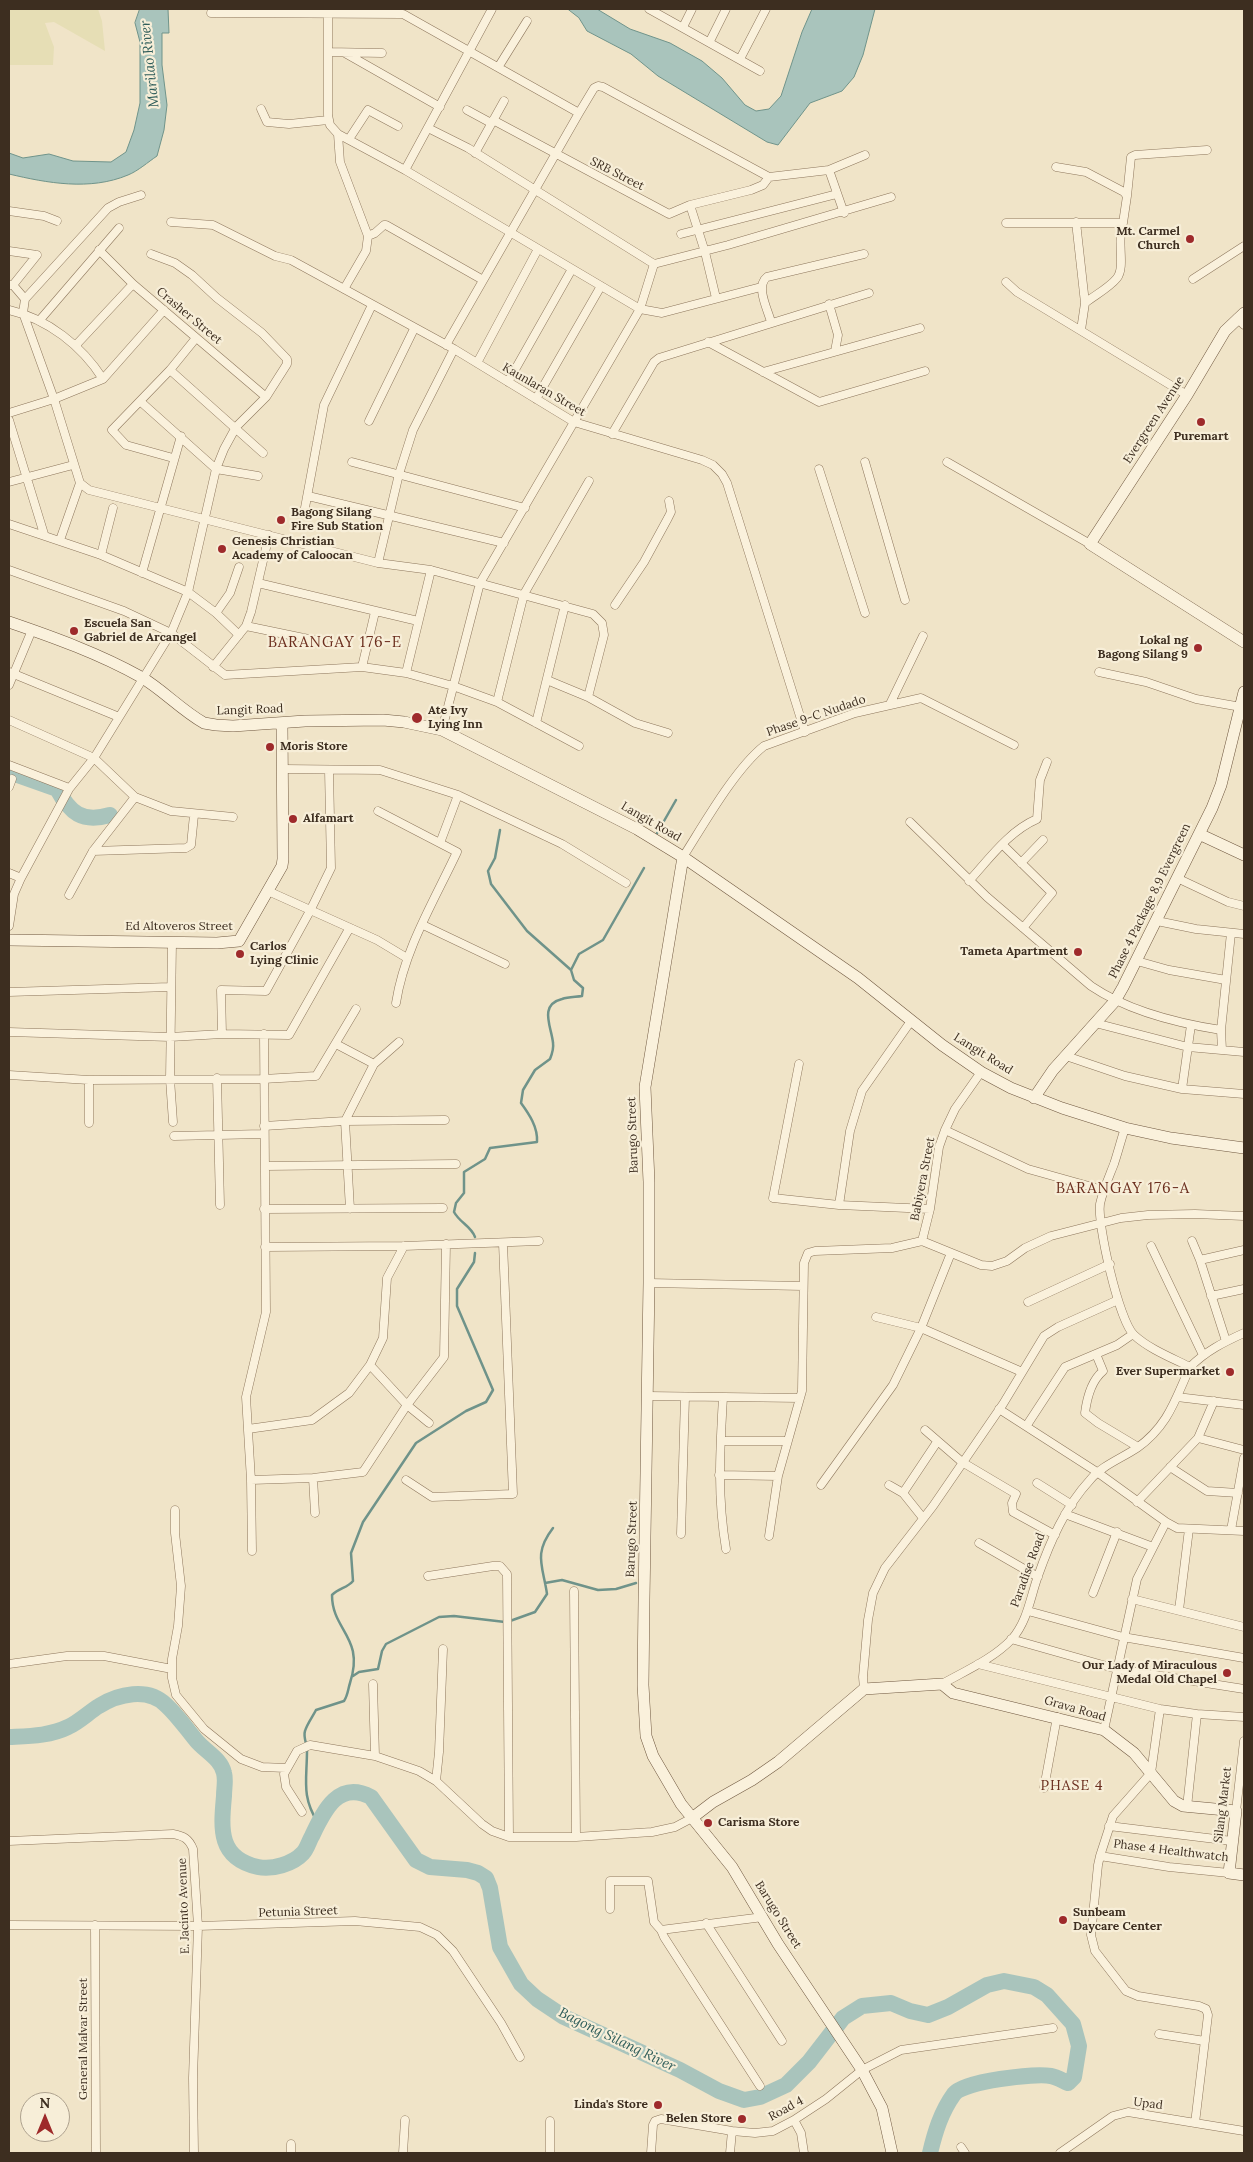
<!DOCTYPE html>
<html>
<head>
<meta charset="utf-8">
<style>
	body { margin:0 }
	#map { position:relative; width:1253px; height:2162px; overflow:hidden; background:#f0e4c8; font-family:Lora,serif }
	canvas { display:block }
	.frame { position:absolute; inset:0; border:10px solid #3d2e20; pointer-events:none }
	.north { position:absolute; left:20px; top:2092px; width:50px; height:50px; box-sizing:border-box; background:#f7eed8; border:1px solid #ada18e; border-radius:50%; rotate:0deg; font-size:14px; font-weight:700; line-height:20px; text-align:center; color:#3d2e20 }
	.north::after { content:''; display:block; margin:auto; width:18px; height:22px; background:#9e2a2b; clip-path:polygon(50% 0,100% 100%,50% 72%,0 100%) }
</style>
</head>
<body>
<div id="map">
<canvas width="1253" height="2162"></canvas>
<div class="frame"></div>
<div class="north">N</div>
</div>
<script>
const ctx = document.querySelector('canvas').getContext('2d');
ctx.lineJoin = 'round';
function paint(path, color) { ctx.fillStyle = color; ctx.fill(path, 'evenodd'); }
function trace(path, color, width, dash) { ctx.strokeStyle = color; ctx.lineWidth = width; ctx.lineCap = dash ? 'butt' : 'round'; ctx.setLineDash(dash || []); ctx.stroke(path); }
function label(font, color, halo, rows, align = 'center') {
  ctx.font = font + ' Lora,serif'; ctx.lineWidth = 4.5; ctx.setLineDash([]); ctx.textBaseline = 'middle'; ctx.strokeStyle = halo; ctx.fillStyle = color; for (const [text, x, y, turn = 0] of rows) {
    ctx.save(); ctx.translate(x, y); ctx.rotate((+turn || 0) * Math.PI / 180); ctx.textAlign = isNaN(turn) ? turn : align; if (halo) ctx.strokeText(text, 0, 0); ctx.fillText(text, 0, 0); ctx.restore();
  }
}
const farmland = new Path2D(`
	M9 9H98L102 21 105 51 54 22 45 23 54 47 53 65H9Z`);
const water = new Path2D(`
	M140 9H168L169 33H162V65L167 105 164 130 157 156C148 162 138 171 128 175 90 191 47 183 9 174V153L23 158 49 154 73 161 111 162 126 152 134 130 140 103V42L135 23Z
	M568 9H597L630 29 670 43 702 61 722 78 745 105 756 111 769 109 781 96 802 32 812 9H875L863 55 854 77 842 91 810 103 778 145 767 142 658 76 631 54 587 31 579 18Z`);
const stream = new Path2D(`
	M656 835 676 800
	M571 970 579 954 603 940 644 868
	M475 1237C471 1226 460 1223 454 1212L456 1203 464 1193V1172L485 1159 490 1148 537 1142C538 1127 529 1114 521 1103L523 1090 535 1070 550 1059C552 1054 554 1049 553 1043 552 1028 538 1005 562 999 568 997 576 997 582 996L583 988 574 980 571 970 527 931 491 884 488 871 495 858 500 830
	M545 1583 562 1580 598 1590 616 1589 636 1583
	M510 1621 535 1612 547 1594C543 1566 533 1554 553 1528
	M353 1676 359 1672 378 1669 382 1651 386 1644 439 1617 454 1616 505 1622
	M318 1823C301 1796 307 1780 307 1750 307 1744 303 1737 305 1731 307 1724 313 1716 316 1710L344 1701C348 1695 348 1689 350 1683 365 1637 332 1631 332 1595 339 1588 347 1588 353 1581L351 1553 363 1522 416 1443 466 1411 486 1402 493 1390 457 1306V1289L474 1262 475 1253`);
const river = new Path2D(`
	M9 772 57 789C70 813 82 823 110 815
	M9 1737C28 1736 50 1736 68 1727 79 1722 89 1712 99 1706 118 1694 148 1687 166 1705 177 1715 186 1728 195 1739 204 1751 221 1758 224 1773 226 1780 224 1788 224 1796 221 1829 218 1858 258 1867 272 1870 293 1864 303 1853 307 1849 309 1841 312 1836 324 1811 338 1780 371 1797L416 1860 430 1867 467 1870 478 1873 486 1878 490 1888 500 1947 521 1984 537 1999 564 2017 680 2070 719 2091 744 2100 760 2097 786 2085 809 2062 843 2018 862 2006 891 2003 910 2011 928 2015 948 2007 987 1985 1004 1981 1034 1987 1047 1995 1073 2024 1079 2046 1074 2077 1068 2083C1063 2081 1057 2077 1051 2076 1035 2073 964 2081 954 2094 941 2112 935 2132 930 2153`);
const street = new Path2D(`
	M649 9 760 71
	M211 13 403 14 579 113
	M328 14V115L330 125 338 134 405 170 640 309 662 313 761 287
	M683 27 692 9
	M710 41 726 9
	M328 52 382 53
	M345 53 440 107
	M740 59 766 9
	M499 66 527 21
	M261 109 267 122 289 124 328 120
	M467 110 491 123
	M493 120 669 214 690 205 751 190 763 185 769 177
	M428 128 468 148 654 264 728 245 891 197
	M338 134 340 162 368 236 366 251 344 289
	M349 139 368 110 398 126
	M475 153 504 101
	M1056 167 1086 172 1124 192 1127 196 1123 223
	M405 170 492 9
	M829 170 844 213
	M1127 196 1131 157 1135 155 1207 150
	M690 205 705 252 716 298
	M9 211 44 216 57 221
	M171 222 213 225 275 256 291 260 454 349 574 422 702 460 713 465 722 474 727 483 805 732
	M1076 222 1085 303
	M1006 223H1123C1116 240 1126 266 1117 278 1109 288 1095 295 1085 303L1081 330
	M681 234 837 194
	M368 236 375 233 384 225H386L483 280
	M99 250 133 284 266 397
	M9 251 37 255
	M1193 279 1244 246
	M1006 282 1017 292 1187 395
	M9 285H13L37 255
	M13 285 25 299 23 313 54 399 80 483 89 490 378 563 431 570 593 614 602 623 604 635 588 697
	M25 299 108 208 119 202 141 195
	M829 304 838 335 835 351
	M9 310C48 319 82 346 103 379
	M1237 318 1244 325
	M39 321 119 228
	M771 322C768 310 755 286 767 277L864 254
	M708 342 819 402 925 371
	M76 345 133 284
	M446 345 579 113 594 88 598 86 603 87 769 177 829 170 865 155
	M477 363 538 249
	M170 370 263 453
	M763 372 920 328
	M508 382 572 269
	M536 399 601 286
	M141 402 216 469 258 476
	M9 413 54 399 103 379 164 310
	M9 420 44 534
	M369 421 414 329
	M612 434 654 362 659 358 869 293
	M173 458 126 445 112 430 170 370 196 338
	M352 462 525 508
	M865 462 905 600
	M947 462 1090 544
	M819 469 865 613
	M9 482 73 465
	M308 496 504 543
	M304 513 324 405 372 305
	M9 524 101 555 188 592 216 613 239 635
	M60 540 80 483
	M101 555 113 508
	M378 563 399 474 413 430 454 349
	M9 570 124 611 171 633 225 675 362 667 406 673 453 686 497 702 579 746
	M142 573 181 436
	M258 583 418 621
	M615 605 644 562 668 518 671 512 669 501
	M216 613 230 593 239 567
	M246 626 323 642
	M213 667 246 626 251 612 269 535
	M362 667 375 612
	M9 672 119 717
	M1099 672 1146 682 1196 699 1241 707
	M406 673 431 570
	M547 680 588 697 635 723 668 733
	M9 685 32 630
	M497 702 524 594 589 481
	M890 704 923 636
	M9 720 94 758 135 797 171 811 233 817
	M536 723 565 605
	M442 730 480 583 640 309 654 264
	M9 765 69 788
	M283 769 380 770 458 795 562 844 626 883
	M9 787 12 779
	M378 811 457 852C434 901 404 950 396 1003
	M910 822 987 897 1091 986C1128 1011 1176 1023 1221 1030
	M440 843 458 795
	M1003 845 1052 893 1023 928
	M93 851 186 848 191 845 194 815
	M683 857C704 824 735 769 764 746L855 713 921 698 1014 745
	M1021 863 1043 840
	M9 873 21 878
	M1177 878 1228 902 1244 906
	M969 881C989 859 1009 831 1037 819L1040 780 1047 762
	M268 891 377 940 407 958
	M69 895 93 851 135 797
	M1157 921 1196 929 1244 934
	M423 925 505 964
	M9 926 14 894 21 878 69 789 94 758 171 633 188 592 216 469 224 449 236 427 266 397 287 364V359L262 333 217 298 192 275 175 263 151 254
	M172 942 170 1079 173 1122
	M1137 961 1169 970 1226 980
	M9 992 170 987
	M1095 1023 1188 1047 1244 1052
	M9 1032 170 1037 222 1034 289 1035 349 929
	M222 1034 221 990 266 991 310 911 331 868 329 770
	M336 1044 374 1064
	M1222 1050 1221 1030 1231 933
	M1066 1056 1125 1076 1182 1089 1244 1094
	M799 1064 773 1198 839 1205 930 1209
	M9 1075 89 1080 263 1079 316 1076 356 1009
	M217 1078 220 1205
	M89 1080V1123
	M1182 1089 1191 1025
	M264 1126 345 1121 445 1120
	M1125 1128C1121 1140 1118 1152 1114 1164 1109 1177 1103 1190 1100 1204 1097 1224 1119 1321 1134 1335 1149 1349 1172 1358 1190 1367
	M945 1130 1028 1169 1103 1190
	M174 1136 263 1134
	M265 1166 456 1164
	M839 1205 850 1131 862 1091 911 1021
	M264 1209 443 1208
	M350 1209 345 1121 374 1064 399 1042
	M922 1241 930 1209 939 1147 945 1130 955 1109 981 1072
	M1192 1241 1200 1260 1226 1341
	M1151 1246 1203 1355
	M265 1247 404 1246 539 1241
	M1200 1260 1244 1250
	M649 1283 803 1286
	M1211 1296 1244 1289
	M1028 1302 1110 1264
	M876 1317 921 1328 1022 1372
	M1096 1354 1103 1371C1091 1381 1087 1397 1085 1413L1098 1423 1138 1447
	M370 1365 407 1405 429 1423
	M648 1396 800 1398
	M723 1397C720 1450 717 1496 726 1549
	M1177 1397 1244 1405
	M999 1409 1097 1472 1166 1522 1177 1528 1244 1531
	M1027 1425 1065 1367 1117 1345 1133 1334
	M248 1429 312 1420 349 1393 370 1365 383 1338 387 1278 404 1246
	M925 1430 962 1462 1016 1494 1012 1503 1013 1512 1055 1535
	M1198 1438 1244 1450
	M721 1441H786
	M1170 1467 1207 1491 1238 1493
	M719 1475 778 1476
	M313 1478 315 1513
	M251 1480 313 1478 363 1472 407 1405 444 1357 446 1244
	M406 1480 432 1497 513 1494 503 1243
	M1037 1483 1072 1505
	M821 1485 893 1385 921 1328 951 1253
	M889 1485 903 1493 923 1518
	M903 1493 937 1442
	M1137 1502 1198 1438 1214 1401
	M175 1510V1533L181 1586 178 1626 172 1659V1678L176 1695 204 1729 241 1759 262 1767 286 1768
	M1065 1514 1153 1547
	M1231 1530 1244 1458
	M681 1534 685 1397
	M769 1536 778 1476 802 1391 804 1263 808 1253 815 1251 892 1248 922 1241 981 1265 992 1266 1007 1261 1025 1248 1051 1236 1121 1218 1148 1215 1195 1214 1244 1216
	M979 1543 1038 1577
	M252 1551 251 1480 246 1397 266 1312 264 1034
	M428 1576 493 1566H500L507 1574 509 1837
	M574 1591 576 1837
	M1093 1593 1117 1532
	M1132 1599 1244 1627
	M1179 1610 1189 1529
	M1028 1611 1123 1637 1244 1658
	M1011 1639 1117 1669 1244 1689
	M9 1664 67 1656H104L172 1669
	M978 1664 1160 1709 1197 1714 1244 1717
	M373 1684 375 1756
	M942 1684C965 1671 993 1659 1012 1639 1028 1620 1030 1598 1038 1576 1050 1542 1065 1507 1090 1480 1101 1466 1122 1458 1137 1448 1168 1426 1175 1400 1190 1367 1206 1351 1224 1342 1244 1333
	M864 1689 863 1677 868 1620 873 1593 885 1568 933 1506 1003 1404 1044 1336 1058 1327 1118 1300
	M1104 1730 1137 1579 1166 1522
	M436 1781 439 1752 443 1649
	M1044 1788 1057 1717
	M1187 1807 1197 1714
	M1236 1811 1244 1741
	M302 1812 286 1787 284 1774 297 1751 310 1745 375 1756 419 1771 436 1781 482 1824 492 1831 509 1837H576L652 1832 675 1827 692 1818
	M1109 1826 1232 1841
	M9 1841 173 1834C184 1836 189 1839 193 1849L198 1926 193 2078 194 2153
	M1100 1856 1113 1816 1151 1773 1160 1709
	M610 1909V1881H648L654 1922 661 1930 664 1937 760 2086
	M706 1923 782 2041
	M9 1925 198 1926 355 1921 420 1927 437 1935 453 1951 501 2023 520 2057
	M95 1925 96 2153
	M661 1930 763 1917
	M1159 2034 1205 2041
	M794 2120 801 2133 804 2153
	M1195 2123 1208 2015 1206 2009 1199 2006 1138 1996 1126 1991 1095 1951 1091 1935 1098 1865 1100 1856 1169 1867 1229 1873
	M961 2147 965 2153
	M291 2153V2144
	M403 2153 405 2120
	M550 2153V2121
	M651 2153 653 2125 655 2121 661 2119 732 2131 755 2133 773 2131 794 2120 826 2099 862 2070 901 2050 1053 2028
	M730 2153 732 2131
	M1060 2153 1113 2116 1128 2112 1244 2131`);
const secondary = new Path2D(`
	M1244 313 1225 331 1187 395 1090 544 1244 642
	M9 622C53 637 100 654 141 677 163 690 181 710 204 723L216 725 233 726 305 721 383 720 404 722 442 730 637 829 683 857 858 978 942 1045 981 1072 1011 1088 1062 1108 1125 1128 1171 1138 1244 1148
	M1199 834 1244 855
	M683 857 645 1087 649 1182V1283L644 1600 643 1685 646 1736 653 1756 681 1804 732 1867 778 1944 862 2070 882 2108 892 2153
	M9 940 217 943 239 941 282 866 283 859 282 723
	M1034 1098 1053 1070 1115 1001 1123 987 1212 808 1221 785 1244 692
	M692 1818 713 1802 752 1780 778 1762 864 1689 942 1684 953 1693 1104 1730 1134 1753 1174 1801 1183 1806 1236 1811 1229 1873 1244 1875`);
const markers = [
	[1190,239,5,"#9e2a2b"],
	[1201,422,5,"#9e2a2b"],
	[281,520,5,"#9e2a2b"],
	[222,549,5,"#9e2a2b"],
	[74,631,5,"#9e2a2b"],
	[1198,648,5,"#9e2a2b"],
	[417,718,6,"#9e2a2b"],
	[270,747,5,"#9e2a2b"],
	[293,819,5,"#9e2a2b"],
	[1078,952,5,"#9e2a2b"],
	[240,954,5,"#9e2a2b"],
	[1230,1372,5,"#9e2a2b"],
	[1227,1673,5,"#9e2a2b"],
	[708,1823,5,"#9e2a2b"],
	[1063,1920,5,"#9e2a2b"],
	[658,2105,5,"#9e2a2b"],
	[742,2119,5,"#9e2a2b"]
];
const streetNames = [
	["SRB Street",617,174,27],
	["Crasher Street",189,316,40],
	["Kaunlaran Street",544,390,30],
	["Evergreen Avenue",1154,420,-57],
	["Langit Road",250,710,-2],
	["Phase 9-C Nudado",816,716,-19],
	["Langit Road",651,822,30],
	["Phase 4 Package 8,9 Evergreen",1150,901,-64],
	["Ed Altoveros Street",179,927],
	["Langit Road",983,1054,32],
	["Barugo Street",633,1135,-92],
	["Babiyera Street",923,1179,-79],
	["Barugo Street",632,1539,-88],
	["Paradise Road",1028,1570,-70],
	["Grava Road",1075,1709,16],
	["Silang Market",1223,1805,-83],
	["Phase 4 Healthwatch",1171,1851,7],
	["E. Jacinto Avenue",184,1906,-92],
	["Petunia Street",298,1912,-2],
	["Barugo Street",778,1915,58],
	["General Malvar Street",84,2039,-90],
	["Upad",1148,2104,7],
	["Road 4",786,2109,-29]
];
const poiNames = [
	["Mt. Carmel",1180,232,"right"],
	["Church",1180,246,"right"],
	["Puremart",1201,437,"center"],
	["Bagong Silang",291,513],
	["Fire Sub Station",291,527],
	["Genesis Christian",232,542],
	["Academy of Caloocan",232,556],
	["Escuela San",84,624],
	["Gabriel de Arcangel",84,638],
	["Lokal ng",1188,641,"right"],
	["Bagong Silang 9",1188,655,"right"],
	["Ate Ivy",428,711],
	["Lying Inn",428,725],
	["Moris Store",280,747],
	["Alfamart",303,819],
	["Carlos",250,947],
	["Lying Clinic",250,961],
	["Tameta Apartment",1068,952,"right"],
	["Ever Supermarket",1220,1372,"right"],
	["Our Lady of Miraculous",1217,1666,"right"],
	["Medal Old Chapel",1217,1680,"right"],
	["Carisma Store",718,1823],
	["Sunbeam",1073,1913],
	["Daycare Center",1073,1927],
	["Linda's Store",648,2105,"right"],
	["Belen Store",732,2119,"right"]
];
const waterNames = [
	["Marilao River",150,64,-96],
	["Bagong Silang River",617,2040,26]
];
const neighbourhoodNames = [
	["PHASE 4",1072,1786]
];
const quarterNames = [
	["BARANGAY 176-E",335,643],
	["BARANGAY 176-A",1123,1189]
];
paint(farmland, '#e6deb5');
paint(water, '#a9c4bc');
trace(water, '#6f938a', 1);
trace(stream, '#6f938a', 2.5);
trace(river, '#a9c4bc', 16);
trace(street, '#8d765c', 9);
trace(secondary, '#6f573f', 12);
trace(street, '#faf1dc', 8);
trace(secondary, '#faf1dc', 11);
for (const [x, y, r, color] of markers) { const dot = new Path2D(); dot.arc(x, y, r, 0, 2 * Math.PI); ctx.fillStyle = color; ctx.fill(dot); trace(dot, '#f7eed8', 2); }
label('12px', '#3d2e20', '#f7eed8', streetNames);
label('bold 12px', '#3d2e20', '#f7eed8', poiNames, 'left');
label('italic 14px', '#2f5d5a', '#f7eed8', waterNames);
ctx.letterSpacing = '1px';
label('14px', '#6b2e1e', '#f7eed8', neighbourhoodNames);
ctx.letterSpacing = '0px';
ctx.letterSpacing = '1px';
label('15px', '#6b2e1e', '#f7eed8', quarterNames);
ctx.letterSpacing = '0px';
</script>
</body>
</html>
